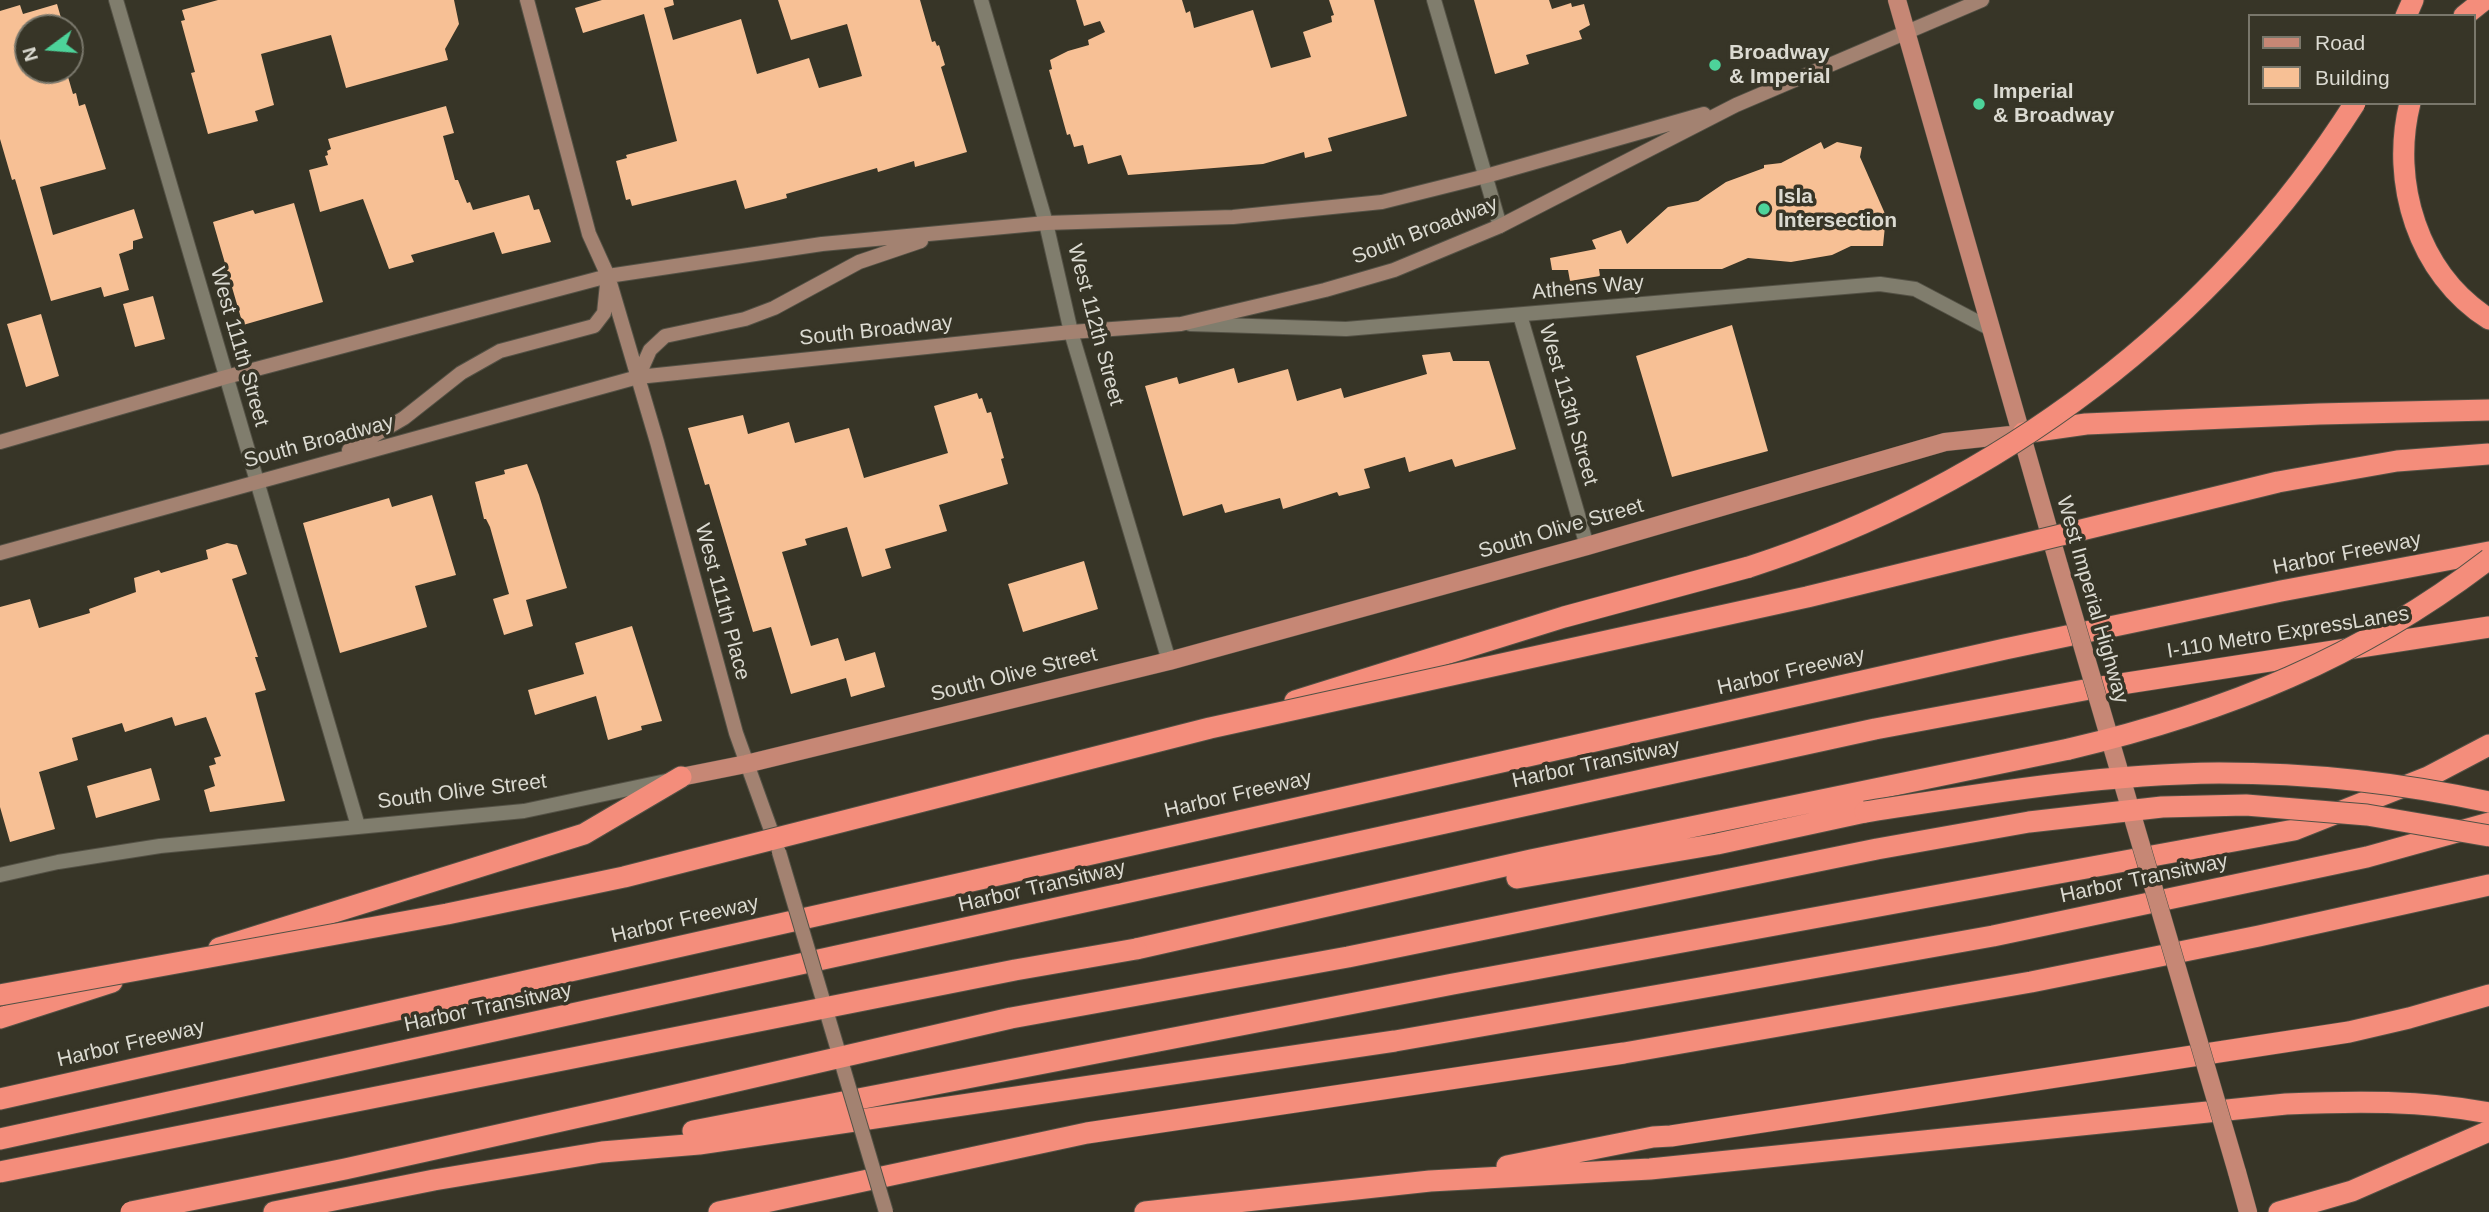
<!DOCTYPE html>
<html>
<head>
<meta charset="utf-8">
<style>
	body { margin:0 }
	#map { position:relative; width:2489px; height:1212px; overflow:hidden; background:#373527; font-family:Helvetica,sans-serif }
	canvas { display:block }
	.legend { position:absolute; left:2248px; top:14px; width:228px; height:91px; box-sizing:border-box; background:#373527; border:2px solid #79776b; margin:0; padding:9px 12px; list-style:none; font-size:21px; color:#dbdad1 }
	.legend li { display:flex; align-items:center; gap:14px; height:35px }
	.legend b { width:35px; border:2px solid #79776b }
	.north { position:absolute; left:14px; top:14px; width:70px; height:70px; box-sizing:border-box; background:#373527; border:2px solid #79776b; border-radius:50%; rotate:254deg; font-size:19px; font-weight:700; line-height:28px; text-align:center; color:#dbdad1 }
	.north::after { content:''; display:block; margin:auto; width:24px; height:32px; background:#4dd39a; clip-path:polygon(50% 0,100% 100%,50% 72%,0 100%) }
</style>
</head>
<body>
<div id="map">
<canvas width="2489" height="1212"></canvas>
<ul class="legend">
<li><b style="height:9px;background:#c68775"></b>Road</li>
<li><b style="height:19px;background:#f7c095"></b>Building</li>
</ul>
<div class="north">N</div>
</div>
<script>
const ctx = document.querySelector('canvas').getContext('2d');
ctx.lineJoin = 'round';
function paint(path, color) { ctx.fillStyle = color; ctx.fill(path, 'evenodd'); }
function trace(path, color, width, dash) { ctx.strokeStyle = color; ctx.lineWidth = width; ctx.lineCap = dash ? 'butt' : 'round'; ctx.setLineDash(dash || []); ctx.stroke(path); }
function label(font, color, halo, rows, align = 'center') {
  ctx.font = font + ' Helvetica,sans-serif'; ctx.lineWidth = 7; ctx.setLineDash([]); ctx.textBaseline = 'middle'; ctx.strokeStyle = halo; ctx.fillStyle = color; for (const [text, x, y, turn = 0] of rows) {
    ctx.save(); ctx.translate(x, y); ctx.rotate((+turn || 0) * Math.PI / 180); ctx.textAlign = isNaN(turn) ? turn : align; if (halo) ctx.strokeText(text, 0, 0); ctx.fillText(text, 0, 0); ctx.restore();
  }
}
const building = new Path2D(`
	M218 0H454L459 24 445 49 448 60 346 88 331 35 261 54 274 105 255 111 258 121 208 134 191 73 195 72 181 21 185 20 182 10Z
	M602 0H673L674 5 664 8 673 40 741 19 757 74 809 58 819 88 862 76 847 24 791 40 778 0H920L932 42 935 41 937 46 939 45 945 65 941 67 967 152 915 167 914 161 878 172 877 168 786 194 787 198 745 209 736 180 632 206 630 199 626 200 616 161 627 158 626 155 677 141 644 14 583 33 575 8Z
	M1076 0H1182L1186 13 1190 11 1194 28 1253 10 1271 68 1311 57 1303 32 1332 22 1331 16 1334 15 1329 0H1374L1407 116 1328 138 1332 151 1305 158 1304 152 1263 164 1128 175 1121 155 1088 164 1083 145 1074 147 1070 134 1067 135 1049 70 1052 69 1050 60 1068 51 1089 45 1088 40 1105 32 1100 21 1084 26Z
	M1474 0H1549L1552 9 1571 3 1572 7 1584 4 1590 25 1579 31 1582 39 1526 55 1529 64 1495 74Z
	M57 4 64 28H28V70H66L73 94 76 93 79 106 85 104 106 169 40 187 53 235 134 209 143 238 133 241V249L119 254 129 290 104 297 101 287 51 301 15 179 12 180 0 139V11L20 5 23 14Z
	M446 106 454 133 443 136 455 180H458L467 203 470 202 473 210 529 195 534 210 539 209 551 242 502 254 494 232 411 255 414 262 389 269 363 199 320 212 309 170 328 165 325 156 328 155 327 151 331 149 328 139Z
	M1821 142 1824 149 1837 142 1862 147 1860 157 1886 216 1883 246H1851L1832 255 1791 262 1748 258 1722 269H1599L1600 276 1570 281 1568 270H1552L1550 258 1596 249 1592 240 1621 230 1627 244 1668 207 1698 201 1726 182 1764 168V165L1781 163Z
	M294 203 323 302 243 325 213 222 253 210 255 214Z
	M153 296 165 339 135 347 123 304Z
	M41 314 59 376 26 387 7 324Z
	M1732 325 1768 451 1672 477 1636 356Z
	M1450 352 1453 361H1489L1516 449 1455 467 1452 459 1409 472 1405 457 1364 469 1370 488 1339 496 1337 492 1283 509 1280 498 1225 513 1222 504 1183 516 1145 386 1177 377 1179 384 1234 368 1238 383 1288 369 1297 401 1341 388 1344 398 1427 374 1422 355Z
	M977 393 979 399 982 398 987 413 991 412 1004 458 1001 459 1008 484 939 505 947 531 885 549 891 568 862 577 847 527 805 539 807 545 782 552 811 646 838 638 845 661 875 652 885 687 851 697 846 678 791 694 771 627 753 632 709 484 705 485 688 428 743 415 748 434 789 422 795 443 849 428 864 478 948 453 934 406Z
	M527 464 539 495 567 588 526 600 533 626 504 635 493 599 509 594 490 527 486 519H484L475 482 505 474 504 470Z
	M432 495 456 575 415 586 427 627 340 653 303 523 389 498 392 507Z
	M227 543 237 545 247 574 232 579 258 657H255L266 690 255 693 285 801 210 812 204 790 215 786 209 766 216 764 214 758 221 756 206 717 175 726 172 717 125 732 122 723 72 738 78 760 39 772 55 829 10 842 0 807V607L30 599 39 628 90 613 89 609 136 592 134 578 159 570 161 573 208 559 206 550Z
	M1084 561 1098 609 1023 632 1008 584Z
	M632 626 662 721 641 726 642 730 608 740 596 696 535 715 528 690 584 674 575 643Z
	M151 768 160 800 96 818 87 786Z`);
const street = new Path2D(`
	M116 0 358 826
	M981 0 1046 223 1071 332 1169 661
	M1434 0 1500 226
	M1520 315 1587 546
	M1190 324 1346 329 1880 284 1915 289 1989 328
	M0 875 58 862 160 846 524 811 666 781`);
const secondary = new Path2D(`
	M527 0 589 234 608 276 657 442 736 733 777 847
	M638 377 650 350 665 336 745 319 774 308 859 262 921 241
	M0 442 226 377 608 276 822 244 1046 223 1233 217 1382 202 1486 176 1704 114
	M349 450 404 418 461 373 500 351 594 326 604 313 607 284
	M0 553 638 377 1071 332 1181 324 1325 290 1394 270 1500 226 1736 105 1982 0`);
const primary = new Path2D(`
	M1897 0 2059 566
	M681 777 746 764 1169 661 1587 546 1945 442 2020 434
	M2237 1172 2248 1212`);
const highway = new Path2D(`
	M2406 16 2413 0
	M2464 16 2484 0
	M2410 103C2390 182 2418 274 2489 319
	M2023 433 2086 424 2319 414 2489 410
	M1295 701 1564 617 1749 567
	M1517 878 1717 844 1865 812
	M219 948 584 834 681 777
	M1136 949 1531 860 2069 749
	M0 1018 112 982
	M0 1099 2005 649 2281 591 2489 552
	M693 1131 1453 984 2294 830 2428 777 2489 745
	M0 1139 1875 729 2095 688 2489 627
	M1507 1166 1653 1137 1671 1136 2349 1032 2409 1018 2489 995
	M274 1212 434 1180 602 1152 699 1144 1395 1041 1717 985 1993 936 2367 857 2489 823
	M719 1212 1087 1133 1624 1053 2031 982 2259 936 2489 885
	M1145 1212 1430 1181 1650 1169 2286 1104C2354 1101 2422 1100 2489 1113
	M2279 1212 2352 1191 2489 1131`);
const secondaryBridge = new Path2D(`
	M779 852 886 1212`);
const primaryBridge = new Path2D(`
	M2059 566 2237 1172`);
const highwayBridge = new Path2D(`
	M1749 567C1998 486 2214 325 2355 103
	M2069 749C2226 712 2360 658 2489 559
	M1865 812C1982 794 2100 774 2219 773 2310 773 2401 783 2489 802
	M0 995 447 914 624 877 1210 728 1807 597 2278 482 2397 461 2489 454
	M0 1172 1015 970 1136 949
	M131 1212 345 1169 615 1109 1011 1018 1348 957 1877 849 2029 822 2162 807 2246 805 2367 815 2489 836`);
const markers = [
	[1715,65,7,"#4dd39a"],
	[1979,104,7,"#4dd39a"],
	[1764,209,7,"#4dd39a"]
];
const poiNames = [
	["Broadway",1729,53],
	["& Imperial",1729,77],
	["Imperial",1993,92],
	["& Broadway",1993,116],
	["Isla",1778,197],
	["Intersection",1778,221]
];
const streetNames = [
	["South Broadway",1425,231,-21],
	["Athens Way",1588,288,-5],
	["West 112th Street",1095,325,75],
	["South Broadway",876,331,-6],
	["West 111th Street",239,347,74],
	["West 113th Street",1568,405,74],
	["South Broadway",319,442,-15],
	["South Olive Street",1561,529,-16],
	["Harbor Freeway",2347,554,-11],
	["West Imperial Highway",2092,600,74],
	["West 111th Place",722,602,75],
	["I-110 Metro ExpressLanes",2288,633,-9],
	["Harbor Freeway",1791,672,-13],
	["South Olive Street",1014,675,-14],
	["Harbor Transitway",1596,764,-12],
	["South Olive Street",462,792,-7],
	["Harbor Freeway",1238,795,-13],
	["Harbor Transitway",2144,879,-12],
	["Harbor Transitway",1042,887,-13],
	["Harbor Freeway",685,920,-13],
	["Harbor Transitway",488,1008,-12],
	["Harbor Freeway",131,1044,-13]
];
paint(building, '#f7c095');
trace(street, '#535145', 16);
trace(secondary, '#535145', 16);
trace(primary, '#535145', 19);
trace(highway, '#535145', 23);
trace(street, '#807d6d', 14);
trace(secondary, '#a38271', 14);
trace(primary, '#c68775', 18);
trace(highway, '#f48d7b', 21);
trace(secondaryBridge, '#535145', 16, []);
trace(primaryBridge, '#535145', 19, []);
trace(highwayBridge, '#535145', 23, []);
trace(secondaryBridge, '#a38271', 14);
trace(primaryBridge, '#c68775', 18);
trace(highwayBridge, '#f48d7b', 21);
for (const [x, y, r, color] of markers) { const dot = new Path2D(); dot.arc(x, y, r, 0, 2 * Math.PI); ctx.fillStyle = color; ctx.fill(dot); trace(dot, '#373527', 2.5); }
label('bold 21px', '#dbdad1', '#373527', poiNames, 'left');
label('21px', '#dbdad1', '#373527', streetNames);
</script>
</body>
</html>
